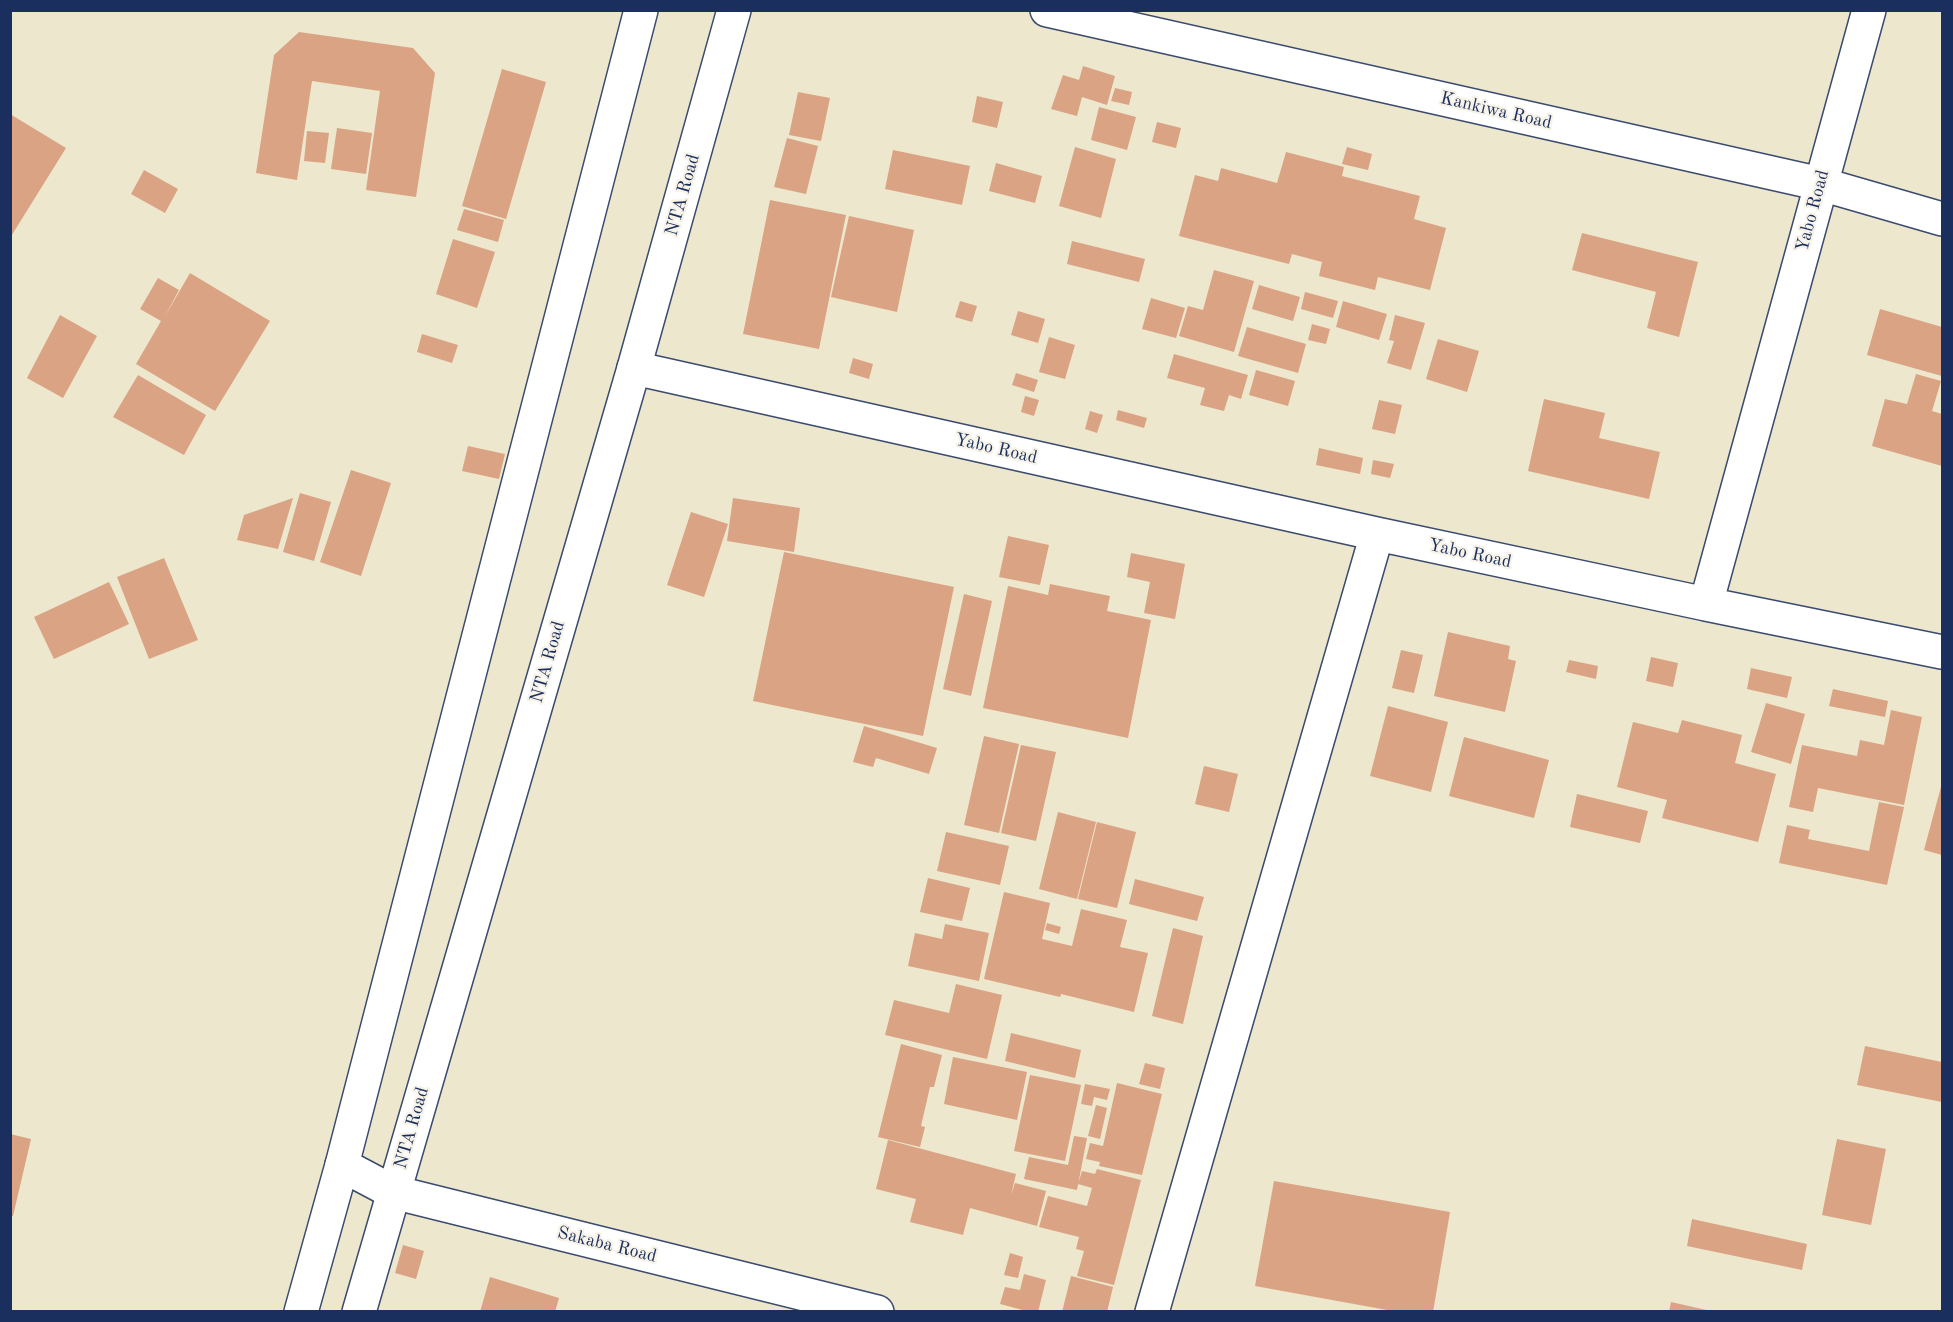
<!DOCTYPE html>
<html>
<head>
<meta charset="utf-8">
<style>
	body { margin:0 }
	#map { position:relative; width:1953px; height:1322px; overflow:hidden; background:#ede7cd; font-family:"Old Standard TT",serif }
	canvas { display:block }
	.frame { position:absolute; inset:0; border:12px solid #1b2f5e; pointer-events:none }
</style>
</head>
<body>
<div id="map">
<canvas width="1953" height="1322"></canvas>
<div class="frame"></div>
</div>
<script>
const ctx = document.querySelector('canvas').getContext('2d');
ctx.lineJoin = 'round';
function paint(path, color) { ctx.fillStyle = color; ctx.fill(path, 'evenodd'); }
function trace(path, color, width, dash) { ctx.strokeStyle = color; ctx.lineWidth = width; ctx.lineCap = dash ? 'butt' : 'round'; ctx.setLineDash(dash || []); ctx.stroke(path); }
function label(font, color, halo, rows, align = 'center') {
  ctx.font = font + ' "Old Standard TT",serif'; ctx.lineWidth = 4.5; ctx.setLineDash([]); ctx.textBaseline = 'middle'; ctx.strokeStyle = halo; ctx.fillStyle = color; for (const [text, x, y, turn = 0] of rows) {
    ctx.save(); ctx.translate(x, y); ctx.rotate((+turn || 0) * Math.PI / 180); ctx.textAlign = isNaN(turn) ? turn : align; if (halo) ctx.strokeText(text, 0, 0); ctx.fillText(text, 0, 0); ctx.restore();
  }
}
const building = new Path2D(`
	M299 32 413 48 435 73 416 197 366 190 380 91 312 81 297 180 256 173 274 55Z
	M1083 66 1115 76 1107 105 1082 97 1077 116 1051 109 1063 75 1079 80Z
	M502 69 546 82 506 219 462 206Z
	M1115 88 1132 92 1129 105 1111 101Z
	M798 92 830 98 821 141 789 135Z
	M977 96 1003 102 997 128 972 122Z
	M1099 107 1136 117 1127 150 1091 140Z
	M10 114 66 148 10 238Z
	M1157 122 1181 128 1176 148 1152 142Z
	M337 128 372 133 366 174 331 169Z
	M307 131 329 133 325 163 304 161Z
	M787 138 818 146 806 194 774 187Z
	M1075 147 1116 159 1101 218 1059 206Z
	M1347 147 1372 154 1368 170 1342 164Z
	M893 150 970 166 962 205 885 189Z
	M1286 152 1344 167 1342 176 1420 196 1414 219 1446 228 1430 290 1378 277 1375 290 1319 276 1322 262 1292 254 1289 264 1179 236 1195 175 1218 181 1221 168 1277 183Z
	M996 163 1042 176 1035 203 989 191Z
	M144 170 178 189 165 213 131 194Z
	M770 200 846 215 819 349 743 334Z
	M464 209 504 220 498 242 457 230Z
	M849 216 914 230 897 312 831 297Z
	M1582 233 1698 262 1679 337 1647 328 1656 292 1572 270Z
	M453 239 495 252 477 308 436 294Z
	M1072 241 1145 259 1139 282 1067 264Z
	M1214 270 1254 281 1234 352 1179 336 1188 306 1203 310Z
	M190 273 270 321 215 411 136 364 161 321 140 309 158 278 179 290 164 318Z
	M1259 285 1300 297 1293 321 1252 309Z
	M1305 292 1338 301 1333 318 1301 309Z
	M1151 298 1185 308 1176 338 1142 329Z
	M960 301 977 306 972 322 955 317Z
	M1343 301 1387 314 1379 340 1336 327Z
	M1880 309 1942 327V376L1867 355Z
	M1018 311 1045 319 1038 343 1011 335Z
	M60 315 97 336 63 398 27 378Z
	M1395 315 1425 323 1411 370 1387 363 1394 341 1389 340Z
	M1312 324 1330 329 1326 344 1308 340Z
	M1247 327 1306 344 1298 373 1238 356Z
	M422 334 458 345 452 363 417 352Z
	M1049 337 1075 345 1065 379 1039 372Z
	M1438 339 1479 351 1467 392 1426 379Z
	M1174 354 1248 375 1241 399 1229 395 1224 411 1200 405 1205 388 1167 378Z
	M853 358 873 364 869 379 849 373Z
	M1256 370 1295 381 1288 406 1249 395Z
	M1016 373 1038 380 1034 392 1012 385Z
	M1916 374 1941 381 1932 411 1942 414V466L1872 446 1885 399 1907 404Z
	M138 375 206 415 184 455 113 417Z
	M1025 396 1039 400 1034 416 1021 412Z
	M1544 399 1605 413 1599 438 1660 452 1649 499 1528 471Z
	M1379 400 1402 405 1395 434 1372 429Z
	M1118 410 1147 418 1144 428 1116 420Z
	M1090 411 1103 415 1097 433 1085 429Z
	M468 446 505 454 499 479 462 471Z
	M1319 448 1363 458 1360 474 1316 465Z
	M1373 460 1394 464 1390 478 1371 474Z
	M351 470 391 483 361 576 320 562Z
	M300 493 331 502 314 561 283 552Z
	M293 498 278 549 237 540 244 515Z
	M733 498 800 508 794 552 727 541Z
	M691 512 728 524 704 597 667 585Z
	M1008 536 1049 545 1040 585 999 577Z
	M784 552 954 587 923 736 753 701Z
	M1131 553 1185 564 1175 619 1144 613 1150 582 1127 577Z
	M164 558 198 640 149 659 117 577Z
	M109 582 129 624 54 659 34 617Z
	M1050 584 1110 596 1107 611 1151 620 1128 738 983 708 1008 586 1048 595Z
	M964 594 992 601 971 696 943 689Z
	M1448 632 1510 646 1508 659 1516 661 1505 712 1434 696Z
	M1401 650 1423 655 1414 693 1392 688Z
	M1651 657 1678 663 1673 687 1646 681Z
	M1569 660 1598 666 1596 679 1566 672Z
	M1751 668 1792 677 1787 698 1747 689Z
	M1833 689 1888 701 1885 717 1829 706Z
	M1766 703 1805 714 1791 764 1751 752Z
	M1388 706 1448 722 1431 792 1370 776Z
	M1891 710 1922 717 1904 805 1818 788 1813 812 1789 807 1802 745 1857 756 1860 740 1884 745Z
	M1682 720 1742 735 1735 763 1776 774 1758 842 1662 818 1667 800 1617 787 1633 722 1678 733Z
	M864 726 937 748 929 774 876 758 873 767 853 762Z
	M984 736 1019 744 999 833 964 825Z
	M1464 737 1549 760 1534 818 1449 796Z
	M1021 745 1056 752 1036 841 1001 833Z
	M1204 766 1238 774 1229 812 1195 804Z
	M1942 783V855L1924 850Z
	M1577 794 1648 811 1640 843 1570 827Z
	M1879 802 1904 807 1887 885 1779 863 1787 825 1810 830 1808 839 1869 851Z
	M1058 812 1096 822 1077 899 1039 889Z
	M1097 822 1136 832 1117 908 1078 899Z
	M946 832 1009 846 1000 885 937 871Z
	M928 878 970 888 962 921 920 912Z
	M1135 879 1204 897 1197 921 1129 904Z
	M1004 892 1050 903 1042 939 1072 946 1081 909 1127 920 1120 947 1148 953 1134 1012 1061 994 1060 997 984 979Z
	M1047 923 1061 927 1059 934 1045 930Z
	M945 924 989 933 979 981 908 966 915 933 942 939Z
	M1173 928 1203 936 1183 1024 1152 1016Z
	M956 984 1002 995 987 1059 885 1035 894 1000 949 1013Z
	M1011 1033 1081 1050 1075 1078 1005 1061Z
	M901 1044 942 1055 934 1087H930L921 1126 925 1127 920 1147 878 1137Z
	M1865 1046 1942 1062V1102L1857 1085Z
	M953 1057 1027 1072 1017 1120 944 1104Z
	M1145 1063 1165 1068 1160 1089 1139 1084Z
	M1030 1075 1081 1085 1065 1161 1014 1151Z
	M1117 1083 1162 1094 1142 1175 1099 1166 1100 1162 1086 1159 1090 1143 1103 1146Z
	M1085 1084 1110 1089 1107 1100 1094 1097 1092 1106 1081 1104Z
	M1096 1105 1107 1108 1100 1139 1088 1136Z
	M10 1134 31 1139 13 1216H10Z
	M1074 1136 1087 1138 1077 1190 1024 1179 1029 1157 1068 1165Z
	M1837 1139 1886 1149 1871 1225 1822 1215Z
	M888 1140 1016 1174 1011 1195 1015 1183 1046 1191 1037 1226 970 1208 963 1235 910 1222 916 1199 876 1189Z
	M1097 1169 1141 1180 1114 1285 1077 1276 1084 1251 1076 1249 1079 1237 1039 1227 1048 1196 1087 1206 1092 1188 1078 1184 1082 1171 1095 1174Z
	M1274 1181 1450 1212 1433 1312H1398L1255 1286Z
	M1692 1219 1807 1244 1802 1270 1687 1246Z
	M403 1245 424 1251 416 1279 395 1273Z
	M1010 1253 1023 1257 1018 1278 1004 1275Z
	M1024 1274 1046 1280 1038 1312H1030L1000 1304 1005 1287 1020 1290Z
	M1071 1276 1113 1287 1107 1312H1062Z
	M490 1277 559 1298 555 1312H480Z
	M1671 1302 1711 1311V1312H1669Z`);
const street = new Path2D(`
	M1047 10 1821 184 1942 219
	M634 368 1377 534 1706 604 1869 10
	M1706 604 1942 652
	M342 1165 393 1192 877 1312
	M1152 1312 1377 534`);
const secondary = new Path2D(`
	M301 1312 342 1165 641 10
	M359 1312 634 368 734 10`);
const streetNames = [
	["Kankiwa Road",1496,111,13],
	["NTA Road",683,195,-74],
	["Yabo Road",1813,211,-75],
	["Yabo Road",996,449,13],
	["Yabo Road",1470,554,12],
	["NTA Road",548,662,-74],
	["NTA Road",412,1128,-74],
	["Sakaba Road",607,1245,14]
];
paint(building, '#daa383');
trace(street, '#3a4b6f', 36);
trace(secondary, '#3a4b6f', 36);
trace(street, '#fff', 33);
trace(secondary, '#fff', 33);
label('18px', '#1b2f5e', '#f7f3e8', streetNames);
</script>
</body>
</html>
